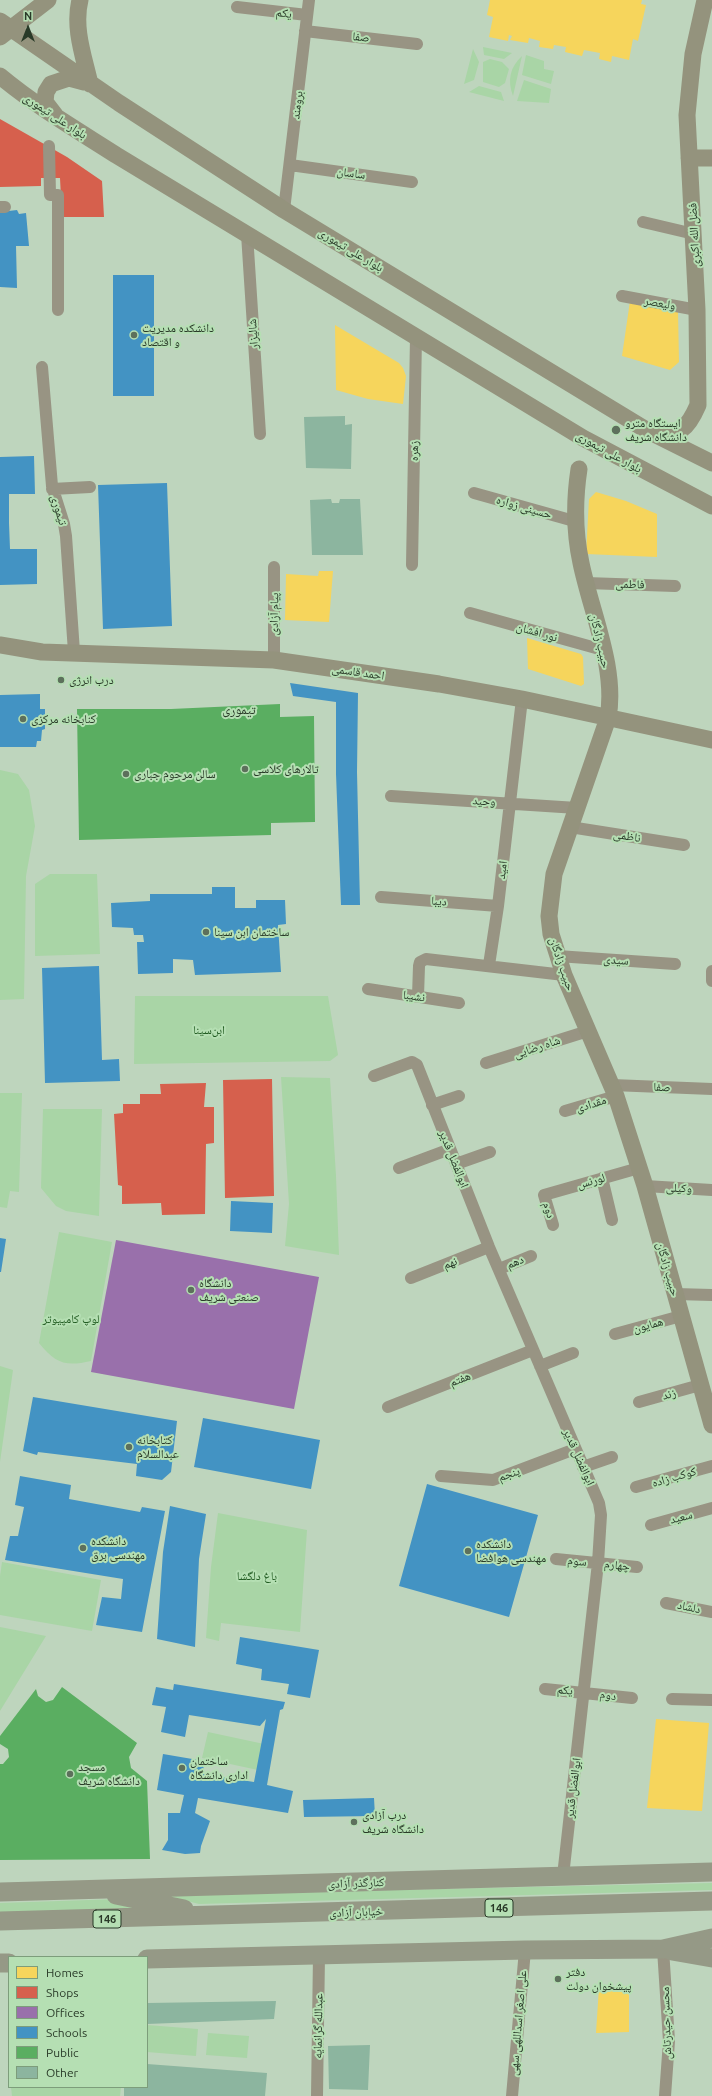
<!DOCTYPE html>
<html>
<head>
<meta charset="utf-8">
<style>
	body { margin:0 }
	#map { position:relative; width:712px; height:2096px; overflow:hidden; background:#bed5bd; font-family:Ubuntu,sans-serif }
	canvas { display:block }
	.legend { position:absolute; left:8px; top:1956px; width:140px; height:132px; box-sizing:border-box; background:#b5dfb3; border:1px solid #7d9d7b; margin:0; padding:5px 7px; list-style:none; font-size:12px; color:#293a28 }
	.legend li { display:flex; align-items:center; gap:8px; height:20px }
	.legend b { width:20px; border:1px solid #7d9d7b }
	.north { position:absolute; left:8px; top:8px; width:40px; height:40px; -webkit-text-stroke:3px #b5dfb3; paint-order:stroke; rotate:0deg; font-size:11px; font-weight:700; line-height:16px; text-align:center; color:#293a28 }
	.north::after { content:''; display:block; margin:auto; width:14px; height:18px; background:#293a28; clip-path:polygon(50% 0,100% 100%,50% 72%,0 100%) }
</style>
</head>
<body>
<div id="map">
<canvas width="712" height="2096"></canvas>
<ul class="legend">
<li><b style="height:11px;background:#f6d55c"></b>Homes</li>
<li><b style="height:11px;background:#d6604d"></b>Shops</li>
<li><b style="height:11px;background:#9970ab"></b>Offices</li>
<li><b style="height:11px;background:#4393c3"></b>Schools</li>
<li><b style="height:11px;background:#5aae61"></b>Public</li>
<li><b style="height:11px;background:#8cb59f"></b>Other</li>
</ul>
<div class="north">N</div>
</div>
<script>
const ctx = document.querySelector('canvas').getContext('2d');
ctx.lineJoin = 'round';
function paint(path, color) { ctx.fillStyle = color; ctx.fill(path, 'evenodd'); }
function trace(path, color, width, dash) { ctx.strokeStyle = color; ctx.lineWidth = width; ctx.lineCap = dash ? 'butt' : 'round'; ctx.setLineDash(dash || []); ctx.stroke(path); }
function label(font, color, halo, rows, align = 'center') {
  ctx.font = font + ' Ubuntu,"Noto Naskh Arabic",sans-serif'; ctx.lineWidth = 4; ctx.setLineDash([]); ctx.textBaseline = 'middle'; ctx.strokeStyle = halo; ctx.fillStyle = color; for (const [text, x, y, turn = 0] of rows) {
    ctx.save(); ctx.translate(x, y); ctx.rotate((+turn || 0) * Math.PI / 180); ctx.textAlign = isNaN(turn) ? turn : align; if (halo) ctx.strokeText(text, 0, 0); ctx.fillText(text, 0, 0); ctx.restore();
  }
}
const green = new Path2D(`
	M483 47 512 53 504 59 484 55Z
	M473 49 479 62 474 80 464 84Z
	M526 55 544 61V69L554 71 551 84 522 75Z
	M522 56 513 96C507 80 510 67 522 56Z
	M490 59 502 62 509 69 505 83 499 87 483 82V62Z
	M524 80 551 89 549 103 517 101Z
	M479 86 501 92 504 101 469 92Z
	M0 770 18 774 29 790 35 826 26 876 24 999 0 1000Z
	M50 874H97L100 954 35 956V884Z
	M135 996H328L338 1055 330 1061 134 1064Z
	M281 1077 330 1078 336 1176 339 1255 285 1246 289 1204Z
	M0 1093H22L19 1192 10 1191 7 1208 0 1207Z
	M43 1109H102L99 1216 66 1211 56 1206 41 1188Z
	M59 1232 112 1242 91 1361C65 1367 55 1363 39 1343Z
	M0 1366 13 1370 0 1462Z
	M218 1513 307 1530 300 1632 221 1623 219 1641 206 1638 211 1567Z
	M2 1562 101 1580 92 1631 0 1615V1576Z
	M0 1627 46 1636 0 1711Z
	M208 1732 264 1744 258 1770 202 1758Z
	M712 1883V1890L199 1904 164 1895Z
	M119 1899 177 1908 0 1913V1903Z
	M147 2025 198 2029 196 2056 147 2052Z
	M208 2033 249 2036 247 2058 206 2055Z
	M11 2087H121L120 2096H12Z`);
const homes = new Path2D(`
	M490 0H642L641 4 646 5 638 41 633 39 629 60 612 56 611 62 599 59 600 53 584 50 582 56 565 52 566 47 554 45 553 49 539 47 540 41 529 38 528 43 510 40 512 36 509 35 508 41 489 37 493 17 487 15Z
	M630 301 678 311 679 362 670 370 622 356Z
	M335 325 399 363 403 368 406 376 403 404 368 399 336 390Z
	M596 492 626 501 657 514V557L586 554 589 499Z
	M319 571H333L329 622 285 620 286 574 318 576Z
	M527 638 581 654 583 657 584 684 581 686 528 669Z
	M656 1719 709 1723 702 1811 647 1808Z
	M629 1986V2032L596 2033 599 1987Z`);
const shops = new Path2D(`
	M0 119 67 157 102 181 104 217H62L60 178H41V186L0 187Z
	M272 1079 274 1196 225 1198 223 1080Z
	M206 1083 204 1107H214V1143L206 1144 205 1214 162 1215 161 1203 122 1204V1186L118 1185 114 1114 123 1113V1104H140V1094H161L160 1084Z`);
const offices = new Path2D(`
	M116 1240 319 1277 294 1409 91 1372Z`);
const schools = new Path2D(`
	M17 210 19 214 26 213 29 246H16L17 288 0 287V212Z
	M113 275H154V396H113Z
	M34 456 35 494H9V523L10 549H37V584L0 585V457Z
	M167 483 172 626 103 629 98 485Z
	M290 683 358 693 357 772 360 905H341L336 774V702L293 696Z
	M40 694V709H45V729L42 730 41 741H37L36 747H0V695Z
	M212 887H235V908H256V900H285L286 924 278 925 281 972 195 975 193 960 173 959V973L138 974 137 942H144L143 935H134L133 928 112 927 111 903 150 901V894H212Z
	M99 966 102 1060 119 1059 120 1081 45 1083 42 968Z
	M231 1201 273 1203 272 1233 230 1231Z
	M0 1238 6 1239 1 1272H0Z
	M33 1397 177 1421 171 1472 162 1480 136 1476 137 1464 38 1452 37 1455 23 1451Z
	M203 1418 320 1440 311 1489 194 1467Z
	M20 1476 71 1485 69 1499 140 1512 142 1507 165 1511 142 1632 96 1625 102 1597 121 1599 123 1579 5 1560 10 1536H18L24 1507 15 1505Z
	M427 1484 538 1515 509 1617 399 1586Z
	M170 1506 206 1514 199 1559 195 1647 157 1639 163 1552Z
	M240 1637 319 1650 310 1698 287 1694 289 1684 261 1680 262 1669 236 1664Z
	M174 1684 285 1702 283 1709 280 1710 267 1785 293 1791 288 1813 198 1798 195 1813 210 1821 201 1846 200 1853 185 1854 162 1850 168 1840V1813H180L184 1795 157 1790 163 1754 204 1761 203 1774 254 1782 266 1719 260 1726 189 1715 185 1737 161 1732 166 1707 152 1705 156 1687 173 1690Z
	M374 1798 375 1816 304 1817 303 1800Z`);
const public = new Path2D(`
	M280 704V717L314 716 315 822 271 823V835L79 840 77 709H171Z
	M62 1687 137 1743 129 1757 131 1768 147 1781 150 1859 0 1860V1764H3L9 1757 8 1749 0 1744V1736L36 1689 38 1696 46 1702 53 1700Z`);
const building = new Path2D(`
	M345 416V425L352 424 351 469 306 468 304 417Z
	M331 499 332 503H339L340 499H360L363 555H312L310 500Z
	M276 2001 274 2019 147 2024V2003Z
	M370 2045 368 2090 329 2089 328 2046Z
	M147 2064 267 2073 265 2096H124V2087H147Z`);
const street = new Path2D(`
	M237 7 307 15
	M305 31 417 44
	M49 146 50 195H58V310
	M290 165 412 182
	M0 207H5
	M284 210 309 0
	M643 222 694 234
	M247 234 260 434
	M622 296 697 310
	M42 367 52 486 64 524 66 536 74 652
	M52 489 90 487
	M474 493 574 521
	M412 565 416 337
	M586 583 675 586
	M470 613 603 650
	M274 660V567
	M391 796 577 808
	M570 827 684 845
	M381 897 498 906
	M557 956 675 964
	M489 965 498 906 522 699
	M712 971V981
	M368 989 459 1003
	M418 996 419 966 420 962 426 959 564 975
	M486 1063 588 1031
	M374 1076 412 1062 417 1065 489 1247 599 1503 601 1515 598 1563 563 1876
	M612 1085 712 1089
	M432 1105 459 1096
	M565 1111 616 1096
	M456 1164 490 1152
	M399 1168 450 1149
	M602 1178 612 1220
	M645 1186 712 1190
	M553 1225 544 1195 639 1168
	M499 1269 531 1256
	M411 1278 489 1247
	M675 1294 712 1295
	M615 1334 681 1316
	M540 1366 573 1353
	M639 1402 700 1385
	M388 1407 533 1350
	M583 1467 612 1457
	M441 1476 493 1480 575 1449
	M636 1487 712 1466
	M651 1525 712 1508
	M556 1559 637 1567
	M666 1603 712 1612
	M545 1689 632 1698
	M672 1699 712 1700
	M663 1949 669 2041 665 2096
	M317 2096 319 1955
	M512 2096 525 1950`);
const secondary = new Path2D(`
	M80 0C73 28 84 57 90 84
	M0 21 119 103 284 210 648 431 712 463
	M0 37 48 0
	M0 76C36 106 77 130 116 155L583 438 712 506
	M55 115 45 102 46 92 51 84 69 78 84 82
	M689 158H712
	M654 432C680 437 688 428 698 405L697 310 687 115 693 54 705 0
	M579 469C574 502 574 531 581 563 591 612 617 668 608 718L554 874 549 916 551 934 564 975 616 1096 645 1186 712 1425
	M0 645 42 652 274 660 439 684 522 699 712 740`);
const primary = new Path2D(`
	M0 1892 712 1872
	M116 1895 184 1909
	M0 1921 712 1901
	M672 1951 712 1958
	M147 1959 525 1950 663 1949 712 1938
	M0 1963H9`);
const markers = [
	[134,335,4,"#5d705c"],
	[616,430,5,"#5d705c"],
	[61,680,4,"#5d705c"],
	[23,719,4,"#5d705c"],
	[245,769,4,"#5d705c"],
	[126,774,4,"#5d705c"],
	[206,932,4,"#5d705c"],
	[191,1290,4,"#5d705c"],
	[129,1447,4,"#5d705c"],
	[83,1548,4,"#5d705c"],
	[468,1551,4,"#5d705c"],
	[182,1768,4,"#5d705c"],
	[70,1774,4,"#5d705c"],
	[354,1822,4,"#5d705c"],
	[558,1979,4,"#5d705c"]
];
const shields = [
	[499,1908,28],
	[107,1919,28]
];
const shieldNames = [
	["146",499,1908],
	["146",107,1919]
];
const streetNames = [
	["یکم",284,13,7],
	["صفا",361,37,7],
	["برومند",297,105,-83],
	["بلوار علی تیموری",55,116,33],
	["ساسان",351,173,8],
	["فضل الله اکبری",694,235,-93],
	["بلوار علی تیموری",351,250,31],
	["ولیعصر",660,303,10],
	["شالیزار",253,334,-94],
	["زهره",414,451,-89],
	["بلوار علی تیموری",609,452,29],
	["حسینی زواره",524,507,16],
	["تیموری",59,510,73],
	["فاطمی",630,584,2],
	["پیام آزادی",274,614,-89],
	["نور افشان",537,632,16],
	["حبیب زادگان",600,641,77],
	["احمد قاسمی",358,672,8],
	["وحید",484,801,3],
	["ناظمی",627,836,9],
	["امید",502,870,-83],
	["دیبا",439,901,4],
	["سیدی",616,960,4],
	["حبیب زادگان",562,964,71],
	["نشیبا",414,996,8],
	["شاه رضایی",537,1047,-18],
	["صفا",662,1087,2],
	["مقدادی",591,1104,-17],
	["ابوالفضل قدیر",454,1159,68],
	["لورنس",591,1181,-16],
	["وکیلی",679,1188,3],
	["دوم",549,1210,72],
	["دهم",515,1262,-22],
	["نهم",450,1263,-22],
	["حبیب زادگان",668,1269,74],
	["همایون",648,1325,-15],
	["هفتم",460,1379,-22],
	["زند",669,1394,-16],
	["ابوالفضل قدیر",579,1457,66],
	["پنجم",509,1474,-20],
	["کوکب زاده",674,1477,-16],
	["سعید",681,1517,-15],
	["سوم",577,1561,5],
	["چهارم",617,1565,7],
	["دلشاد",689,1607,12],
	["یکم",565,1690,5],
	["دوم",608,1695,8],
	["ابوالفضل قدیر",573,1788,-83],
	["کنارگذر آزادی",356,1883,-2],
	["خیابان آزادی",356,1912,-2],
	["علی اصغر اسداللهی سهی",518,2023,-85],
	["محسن حیدرتاش",666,2023,-92],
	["عبدالله گرانمایه",318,2026,-89]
];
const poiNames = [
	["دانشکده مدیریت",142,328],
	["و اقتصاد",142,342],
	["ایستگاه مترو",625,423],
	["دانشگاه شریف",625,437],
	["درب انرژی",69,680],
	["کنابخانه مرکزی",31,719],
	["تالارهای کلاسی",253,769],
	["سالن مرحوم جباری",134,774],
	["ساختمان ابن سینا",214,932],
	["دانشگاه",199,1283],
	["صنعتی شریف",199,1297],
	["کتابخانه",137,1440],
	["عبدالسلام",137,1454],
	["دانشکده",91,1541],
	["مهندسی برق",91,1555],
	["دانشکده",476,1544],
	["مهندسی هوافضا",476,1558],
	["ساختمان",190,1761],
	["اداری دانشگاه",190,1775],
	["مسجد",78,1767],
	["دانشگاه شریف",78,1781],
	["درب آزادی",362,1815],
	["دانشگاه شریف",362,1829],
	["دفتر",566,1972],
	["پیشخوان دولت",566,1986]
];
const parkNames = [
	["ابن‌سینا",209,1030],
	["لوپ کامپیوتر",71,1319],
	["باغ دلگشا",257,1576]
];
const neighbourhoodNames = [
	["تیموری",239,710]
];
paint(green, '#a9d5a6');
paint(homes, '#f6d55c');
paint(shops, '#d6604d');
paint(offices, '#9970ab');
paint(schools, '#4393c3');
paint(public, '#5aae61');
paint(building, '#8cb59f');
trace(street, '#989483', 12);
trace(secondary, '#94937d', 17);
trace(primary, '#959986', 19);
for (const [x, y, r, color] of markers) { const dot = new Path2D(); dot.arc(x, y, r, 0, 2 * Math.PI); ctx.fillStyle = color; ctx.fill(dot); trace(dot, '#b5dfb3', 1.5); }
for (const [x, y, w] of shields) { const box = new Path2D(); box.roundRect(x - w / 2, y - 9, w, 18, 3); ctx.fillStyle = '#b5dfb3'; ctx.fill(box); trace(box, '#293a28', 1); }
label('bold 11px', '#293a28', null, shieldNames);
label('12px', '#293a28', '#b5dfb3', streetNames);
label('12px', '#293a28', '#b5dfb3', poiNames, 'left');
label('12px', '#225c22', '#b5dfb3', parkNames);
label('13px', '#293a28', '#b5dfb3', neighbourhoodNames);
</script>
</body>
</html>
